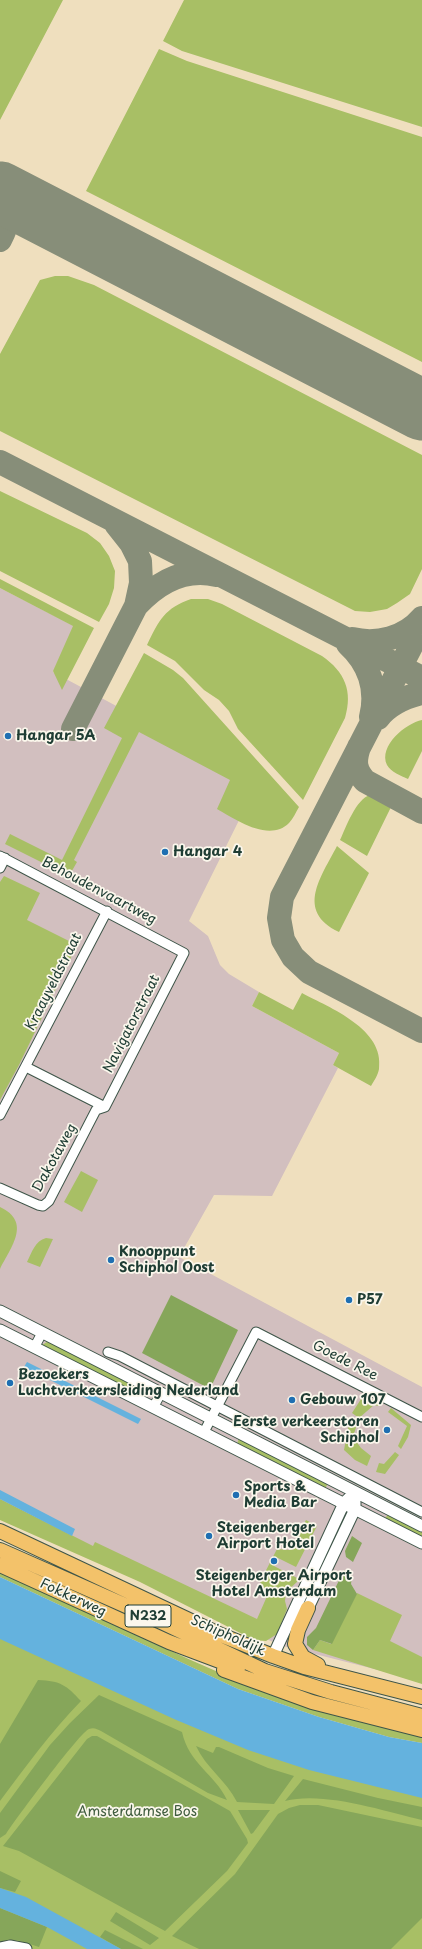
<!DOCTYPE html>
<html>
<head>
<meta charset="utf-8">
<style>
	body { margin:0 }
	canvas { display:block; background:#efdfbe }
</style>
</head>
<body>
<canvas width="422" height="1949"></canvas>
<script>
const ctx = document.querySelector('canvas').getContext('2d');
ctx.lineJoin = 'round';
function paint(path, color) { ctx.fillStyle = color; ctx.fill(path, 'evenodd'); }
function trace(path, color, width, dash) { ctx.strokeStyle = color; ctx.lineWidth = width; ctx.lineCap = dash ? 'butt' : 'round'; ctx.setLineDash(dash || []); ctx.stroke(path); }
function label(font, color, halo, rows, align = 'center') {
  ctx.font = font + ' "Playpen Sans",sans-serif'; ctx.lineWidth = 3.5; ctx.setLineDash([]); ctx.textBaseline = 'middle'; ctx.strokeStyle = halo; ctx.fillStyle = color; for (const [text, x, y, turn = 0] of rows) {
    ctx.save(); ctx.translate(x, y); ctx.rotate((+turn || 0) * Math.PI / 180); ctx.textAlign = isNaN(turn) ? turn : align; if (halo) ctx.strokeText(text, 0, 0); ctx.fillText(text, 0, 0); ctx.restore();
  }
}
const industrial = new Path2D(`
	M0 588 74 626 53 672 258 782 189 921 208 936 220 965 229 974 259 992 252 1006 339 1053 333 1065 338 1068 272 1196 214 1195 179 1257 422 1387V1681L283 1646 228 1623 0 1515Z`);
const green = new Path2D(`
	M0 0H63L0 120Z
	M184 0H422V127L182 51 163 41Z
	M159 49 187 61 422 137V362L86 191Z
	M55 276H68L94 285 422 455V569L410 594 397 603 387 609 370 612 355 611 0 431V354L40 280Z
	M0 491 87 533 100 543 109 556 115 571 114 588 109 604 99 622 0 571Z
	M0 579 94 628 62 690 53 671 73 626 0 588Z
	M191 599H208L222 604 322 656C345 672 353 691 345 718L303 800 238 729 229 711 219 700 204 690 175 661 147 645C159 620 165 608 191 599Z
	M144 653 173 670 183 678 299 807C296 812 293 819 289 823 269 843 235 819 217 809L230 780 139 732 74 860 77 862 69 876 5 844 10 834 62 860 122 738 104 728Z
	M422 720V751L408 779C401 776 391 772 387 765 378 746 406 723 422 720Z
	M370 795 377 797 392 805 367 856 340 840C346 827 356 799 370 795Z
	M337 846 369 873 339 932C295 911 321 877 337 846Z
	M4 876 40 893 27 920 77 945 19 1065 0 1100V882Z
	M259 992 293 1010 302 993C330 1008 385 1029 379 1069 378 1075 374 1081 371 1086L333 1065 339 1053 252 1006Z
	M81 1171 98 1180 82 1212 64 1202Z
	M0 1207C32 1222 11 1247 0 1269Z
	M46 1238 53 1239 40 1267 27 1262C32 1252 35 1241 46 1238Z
	M47 1342 53 1343 145 1391 144 1395H142L42 1345Z
	M363 1396 381 1403 379 1406 374 1405 359 1418 352 1413Z
	M391 1408 411 1425 408 1437 401 1449 398 1446 407 1426 388 1412Z
	M350 1418 358 1421 353 1437 361 1448 371 1456 367 1466 355 1460 344 1450Z
	M239 1438 328 1483 325 1489 237 1444Z
	M395 1452 399 1455 385 1474 376 1472 379 1463 384 1464Z
	M0 1499 93 1546 95 1542 257 1619 268 1594 260 1582 277 1549 290 1550 306 1520 317 1526 296 1567 278 1558 274 1566 297 1578 298 1581 286 1592 285 1601 287 1609 277 1634 266 1641 254 1640 140 1582 0 1520Z
	M388 1514 422 1531V1538L385 1519Z
	M0 1573 193 1661 266 1693 422 1734V1743L389 1737 319 1717 238 1689 0 1577Z
	M357 1593 402 1615 390 1641 422 1657V1684L313 1650 320 1640 331 1644Z
	M0 1594 422 1764V1949H0Z`);
const forest = new Path2D(`
	M171 1295 238 1330 210 1389 142 1353Z
	M352 1536 362 1543 353 1562 346 1557 345 1551Z
	M344 1570 352 1575 351 1584 357 1594 332 1644 320 1640 313 1650 307 1645V1637L316 1628Z
	M38 1680C61 1681 66 1685 81 1701 51 1732 26 1766 0 1801V1744Z
	M99 1695 182 1732C189 1764 215 1774 227 1800L208 1793 101 1731C97 1729 94 1727 89 1729 80 1732 15 1820 6 1834L0 1838V1813L50 1745 70 1723Z
	M92 1736H97L104 1740 230 1811 247 1839 248 1843 227 1871 165 1931 19 1851 3 1846 87 1739Z
	M196 1746 213 1753 216 1747H219L268 1768 294 1776 274 1804 237 1802C226 1780 206 1768 196 1746Z
	M303 1779 378 1798 422 1807V1820C383 1811 324 1791 285 1801Z
	M300 1805H318L422 1827V1918L391 1949H199L172 1936 235 1874 278 1814 289 1808Z
	M238 1810H270L253 1833 251 1834Z
	M0 1871 21 1881 15 1892 0 1888Z
	M0 1908 47 1927 39 1947 17 1940 0 1941Z
	M116 1912 159 1938 150 1945 110 1921Z
	M105 1930 143 1949H121L100 1937Z`);
const water = new Path2D(`
	M27 1362 141 1419 138 1424 24 1367Z
	M0 1490 75 1529 72 1536 0 1499Z
	M0 1577 238 1689 319 1717 389 1737 422 1743V1798L309 1770 248 1750 174 1719 0 1639Z
	M0 1888 26 1897 121 1949H87L47 1927 0 1908Z`);
const taxiway = new Path2D(`
	M0 196C13 211 8 224 0 240
	M7 226C18 214 29 213 45 215
	M0 462 422 678
	M136 606C157 583 184 567 217 575
	M422 625 282 897 279 918 283 940 293 957 309 972 422 1031
	M352 639C377 645 405 638 422 618
	M348 644C369 663 378 689 371 717
	M378 718C389 704 405 697 422 693
	M73 729 136 606 141 583 140 561 131 543 116 524
	M359 747C354 762 355 770 365 781L422 812`);
const runway = new Path2D(`
	M0 192 422 410`);
const minor = new Path2D(`
	M0 856 184 953 105 1107
	M0 868 5 858
	M26 1067 105 1107
	M0 1115 107 911
	M0 1188 38 1205 43 1206 49 1201 96 1110 105 1107
	M35 1346 42 1333
	M108 1352 120 1356 422 1512
	M154 1406 161 1393
	M204 1432 256 1332 422 1417`);
const tertiary = new Path2D(`
	M0 1311 422 1526
	M0 1330 422 1543
	M308 1608 355 1509V1502
	M273 1656 344 1503 349 1498
	M0 1948 10 1946 26 1949`);
const primary = new Path2D(`
	M0 1531 221 1635 273 1656 304 1667 422 1697
	M0 1550 140 1612 265 1671 331 1692 422 1716
	M0 1565 169 1642 238 1668
	M308 1608 298 1630 295 1644 303 1657 318 1665
	M224 1670 312 1702 422 1730`);
const markers = [
	[8,736,4,"#1f6fb2"],
	[165,852,4,"#1f6fb2"],
	[111,1260,4,"#1f6fb2"],
	[349,1300,4,"#1f6fb2"],
	[10,1383,4,"#1f6fb2"],
	[292,1400,4,"#1f6fb2"],
	[387,1430,4,"#1f6fb2"],
	[236,1495,4,"#1f6fb2"],
	[209,1536,4,"#1f6fb2"],
	[274,1561,4,"#1f6fb2"]
];
const shields = [
	[148,1616,46]
];
const shieldNames = [
	["N232",148,1616]
];
const poiNames = [
	["Hangar 5A",16,736],
	["Hangar 4",173,852],
	["Knooppunt",119,1252],
	["Schiphol Oost",119,1268],
	["P57",357,1300],
	["Bezoekers",18,1375],
	["Luchtverkeersleiding Nederland",18,1391],
	["Gebouw 107",300,1400],
	["Eerste verkeerstoren",379,1422,"right"],
	["Schiphol",379,1438,"right"],
	["Sports &",244,1487],
	["Media Bar",244,1503],
	["Steigenberger",217,1528],
	["Airport Hotel",217,1544],
	["Steigenberger Airport",274,1576,"center"],
	["Hotel Amsterdam",274,1592,"center"]
];
const streetNames = [
	["Behoudenvaartweg",99,891,28],
	["Kraayveldstraat",54,982,-63],
	["Navigatorstraat",132,1024,-63],
	["Dakotaweg",55,1158,-61],
	["Goede Ree",345,1361,27],
	["Fokkerweg",73,1598,25],
	["Schipholdijk",228,1636,24]
];
const parkNames = [
	["Amsterdamse Bos",137,1812]
];
paint(industrial, '#d2bfbf');
paint(green, '#a8bf65');
paint(forest, '#86a65a');
paint(water, '#64b2de');
trace(taxiway, '#878e79', 24);
trace(runway, '#878e79', 61);
trace(minor, '#3e5549', 11);
trace(tertiary, '#3e5549', 13);
trace(primary, '#3e5549', 16);
trace(minor, '#fff', 9);
trace(tertiary, '#fff', 11);
trace(primary, '#f3c26a', 14);
for (const [x, y, r, color] of markers) { const dot = new Path2D(); dot.arc(x, y, r, 0, 2 * Math.PI); ctx.fillStyle = color; ctx.fill(dot); trace(dot, '#fbf7ec', 1.5); }
for (const [x, y, w] of shields) { const box = new Path2D(); box.roundRect(x - w / 2, y - 11, w, 22, 3); ctx.fillStyle = '#fbf7ec'; ctx.fill(box); trace(box, '#1f3d34', 1); }
label('bold 13px', '#1f3d34', null, shieldNames);
label('bold 14px', '#1f3d34', '#fbf7ec', poiNames, 'left');
label('14px', '#1f3d34', '#fbf7ec', streetNames);
label('14px', '#415e40', '#fbf7ec', parkNames);
</script>
</body>
</html>
